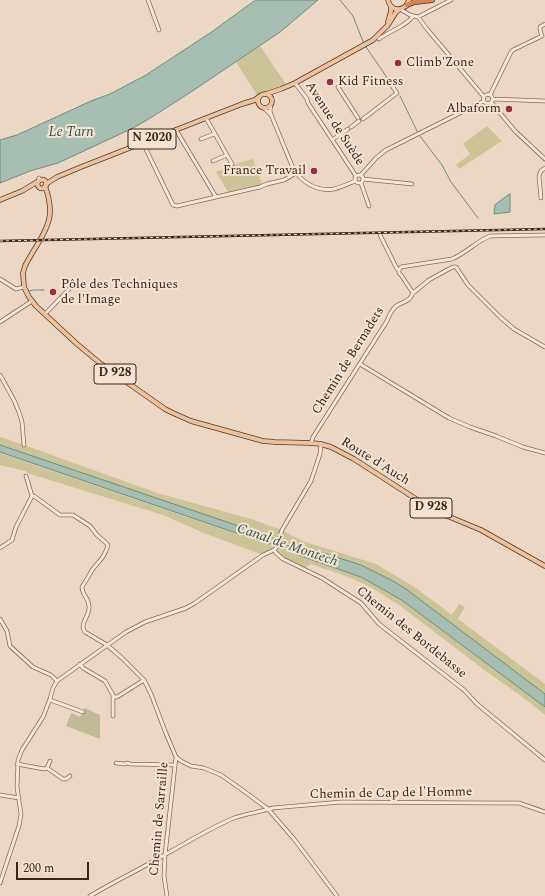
<!DOCTYPE html>
<html>
<head>
<meta charset="utf-8">
<style>
	body { margin:0 }
	#map { position:relative; width:545px; height:896px; overflow:hidden; background:#ecd7c4; font-family:Spectral,serif }
	canvas { display:block }
	.scale { position:absolute; left:16px; top:862px; width:73px; height:18px; box-sizing:border-box; border:2px solid #37251e; border-top:0; padding-left:5px; font-size:12px; line-height:14px; white-space:nowrap; color:#37251e; -webkit-text-stroke:3px #f4e3d3; paint-order:stroke }
</style>
</head>
<body>
<div id="map">
<canvas width="545" height="896"></canvas>
<div class="scale">200 m</div>
</div>
<script>
const ctx = document.querySelector('canvas').getContext('2d');
ctx.lineJoin = 'round';
function paint(path, color) { ctx.fillStyle = color; ctx.fill(path, 'evenodd'); }
function trace(path, color, width, dash) { ctx.strokeStyle = color; ctx.lineWidth = width; ctx.lineCap = dash ? 'butt' : 'round'; ctx.setLineDash(dash || []); ctx.stroke(path); }
function label(font, color, halo, rows, align = 'center') {
  ctx.font = font + ' Spectral,serif'; ctx.lineWidth = 4; ctx.setLineDash([]); ctx.textBaseline = 'middle'; ctx.strokeStyle = halo; ctx.fillStyle = color; for (const [text, x, y, turn = 0] of rows) {
    ctx.save(); ctx.translate(x, y); ctx.rotate((+turn || 0) * Math.PI / 180); ctx.textAlign = isNaN(turn) ? turn : align; if (halo) ctx.strokeText(text, 0, 0); ctx.fillText(text, 0, 0); ctx.restore();
  }
}
const green = new Path2D(`
	M260 46 286 84 257 95 236 62Z
	M487 126 502 141 459 169 456 165 470 154 463 144Z
	M253 159 262 184 258 186 249 187 228 192 216 172 238 163Z
	M0 437 24 445 157 493 251 519 282 530 302 541 376 564 416 588 452 615 459 604 465 607 458 619 545 684V694L406 589 393 581 361 565 314 550 293 545 0 445Z
	M0 453 268 545 292 550 301 556 361 577 386 591 403 601 545 707V715L520 695 487 672 399 605 372 588 351 578 311 564 304 569 283 559 274 550 263 555 206 534 163 515 27 473 26 471 0 465Z`);
const cemetery = new Path2D(`
	M85 708 100 715V739L66 726 71 713 80 717Z`);
const water = new Path2D(`
	M256 0H318L280 32 194 90 152 117 133 128 58 163 30 171 0 183V140L17 135 91 101 110 94 146 75 210 33Z
	M510 194V212L494 214 495 205Z
	M0 445 271 537 277 541 292 547 293 545 314 550 361 565 393 581 406 589 545 694V707L403 601 386 591 361 577 301 556 290 549 276 544H268L0 452Z`);
const stream = new Path2D(`
	M340 0 353 16 364 44
	M366 47 388 79
	M400 96 418 133
	M420 136 442 165 451 182 478 218
	M29 291 34 290H44`);
const minor = new Path2D(`
	M148 0 159 30
	M400 9 410 15 418 17 451 0
	M418 17 427 29 484 97
	M379 39C388 32 408 25 413 16
	M295 83 307 99 308 103 356 176
	M338 87 358 118
	M483.5 99a4.5 4.5 0 1 1 9 0a4.5 4.5 0 1 1-9 0Z
	M490 95 511 52 513 50 542 36 540 30V27L545 24
	M493 99 545 101
	M491 102 515 131 545 159
	M271 104 270 111 272 117 293 168C301 182 317 192 334 189 342 187 348 184 355 181
	M264 108 271 115
	M206 118 232 164
	M363 119 397 93 390 83 388 84
	M351 127 359 121
	M176 130 216 197 260 187 267 184 284 180 296 173
	M201 139 214 134
	M332 140 348 129
	M143 143 173 205 177 206 216 197
	M213 161 227 155
	M355 179a4 4 0 1 1 8 0a4 4 0 1 1-8 0Z
	M361 175 376 158 386 150 484 101
	M363 179 412 184
	M38 181 39 178 41 180
	M361 183 369 206
	M541 198 539 176 541 171 545 168
	M399 270 401 267 452 259C466 253 477 241 490 236L545 235
	M0 279 16 289 24 287
	M413 293 429 280 447 270 453 267H456L468 285 500 317 514 329 545 347
	M45 314 74 284
	M0 322 32 301
	M360 364 449 418 470 427 496 436 523 447 545 453
	M0 375C9 391 18 405 22 422 23 430 23 437 24 445
	M311 443 313 437 387 321C389 316 391 311 395 307 402 301 409 303 413 293L401 275 399 273V270L397 269 380 235
	M32 496H34L60 515H73L90 526 97 535 105 542 108 545C105 557 99 561 92 570 89 576 85 582 82 587 82 596 90 598 89 608 89 617 79 624 85 632L107 645 122 658 144 680 151 694 165 731 176 757 165 855 164 876 167 896
	M0 548 12 540 16 527 31 498 32 496 26 476
	M274 550 276 553 283 559 322 578 361 603 379 624 464 690 477 704 545 760
	M0 619 7 631 10 646 33 667 51 675 57 681
	M80 664 83 668 105 681 113 695V716
	M113 697H117L144 680
	M50 700 83 712
	M176 757 181 761 191 766 204 768 221 775 241 789 268 809 294 839 337 896
	M116 763 125 764 127 763 130 764 175 765
	M17 764 44 769 47 768 50 761
	M47 768 63 779H66L70 776
	M0 795 19 798
	M0 883 19 826 21 814 17 787 18 760 22 750 43 717 50 699 53 688 57 681 126 632 145 622 186 608 195 603 263 555 274 550 276 548 282 530 311 481 320 454 321 444
	M90 896C115 881 141 869 166 854 188 842 210 828 234 818 245 814 260 812 273 808L341 802 495 803H519L545 812`);
const major = new Path2D(`
	M388 0C390 9 398 12 406 6L409 0
	M388 22 391 11V7
	M266 94 281 89 295 83 373 40 388 25 396 12 399 10
	M258 101a7 7 0 1 1 14 0a7 7 0 1 1-14 0Z
	M37.5 184a4.5 4.5 0 1 1 9 0a4.5 4.5 0 1 1-9 0Z
	M46 184 57 177 81 167 242 104 255 100 260 96
	M45 186C48 194 50 203 50 211 50 230 33 249 25 266L23 273 24 287 29 297 36 306 77 344 101 364 165 409 173 413 191 421 263 441 275 442 311 443 321 444 331 447 354 459 433 510 481 530 545 566
	M0 200 22 191 37 182`);
const highway = new Path2D(`
	M407 5 414 2 432 0`);
const rail = new Path2D(`
	M0 241 545 229`);
const markers = [
	[398,63,4,"#932e46"],
	[330,82,4,"#932e46"],
	[509,109,4,"#932e46"],
	[314,171,4,"#932e46"],
	[53,292,4,"#932e46"]
];
const shields = [
	[152,139,48],
	[115,374,42],
	[431,508,42]
];
const shieldNames = [
	["N 2020",152,139],
	["D 928",115,374],
	["D 928",431,508]
];
const poiNames = [
	["Climb'Zone",406,63],
	["Kid Fitness",338,82],
	["Albaform",501,109,"right"],
	["France Travail",306,171,"right"],
	["Pôle des Techniques",61,285],
	["de l'Image",61,300]
];
const streetNames = [
	["Avenue de Suède",334,124,57],
	["Chemin de Bernadets",349,361,-58],
	["Route d'Auch",375,462,32],
	["Chemin des Bordebasse",411,633,39],
	["Chemin de Cap de l'Homme",391,794,-1],
	["Chemin de Sarraille",160,819,-85]
];
const waterNames = [
	["Le Tarn",71,133],
	["Canal de Montech",287,546,19]
];
paint(green, '#cac498');
paint(cemetery, '#bfbb97');
paint(water, '#a6bfb2');
trace(water, '#6d8d7e', 1);
trace(stream, '#6d8d7e', 1);
trace(minor, '#86685b', 4.5);
trace(major, '#54382f', 5.5);
trace(highway, '#54382f', 6);
trace(minor, '#f7e6d7', 3);
trace(major, '#eec29d', 4);
trace(highway, '#d88258', 4.5);
trace(rail, '#37251e', 2.5);
trace(rail, '#f4e3d3', 1, [3]);
for (const [x, y, r, color] of markers) { const dot = new Path2D(); dot.arc(x, y, r, 0, 2 * Math.PI); ctx.fillStyle = color; ctx.fill(dot); trace(dot, '#f4e3d3', 1.5); }
for (const [x, y, w] of shields) { const box = new Path2D(); box.roundRect(x - w / 2, y - 10, w, 20, 3); ctx.fillStyle = '#f4e3d3'; ctx.fill(box); trace(box, '#37251e', 1); }
label('bold 12px', '#37251e', null, shieldNames);
label('13px', '#37251e', '#f4e3d3', poiNames, 'left');
label('13px', '#37251e', '#f4e3d3', streetNames);
label('italic 14px', '#2e564a', '#f4e3d3', waterNames);
</script>
</body>
</html>
